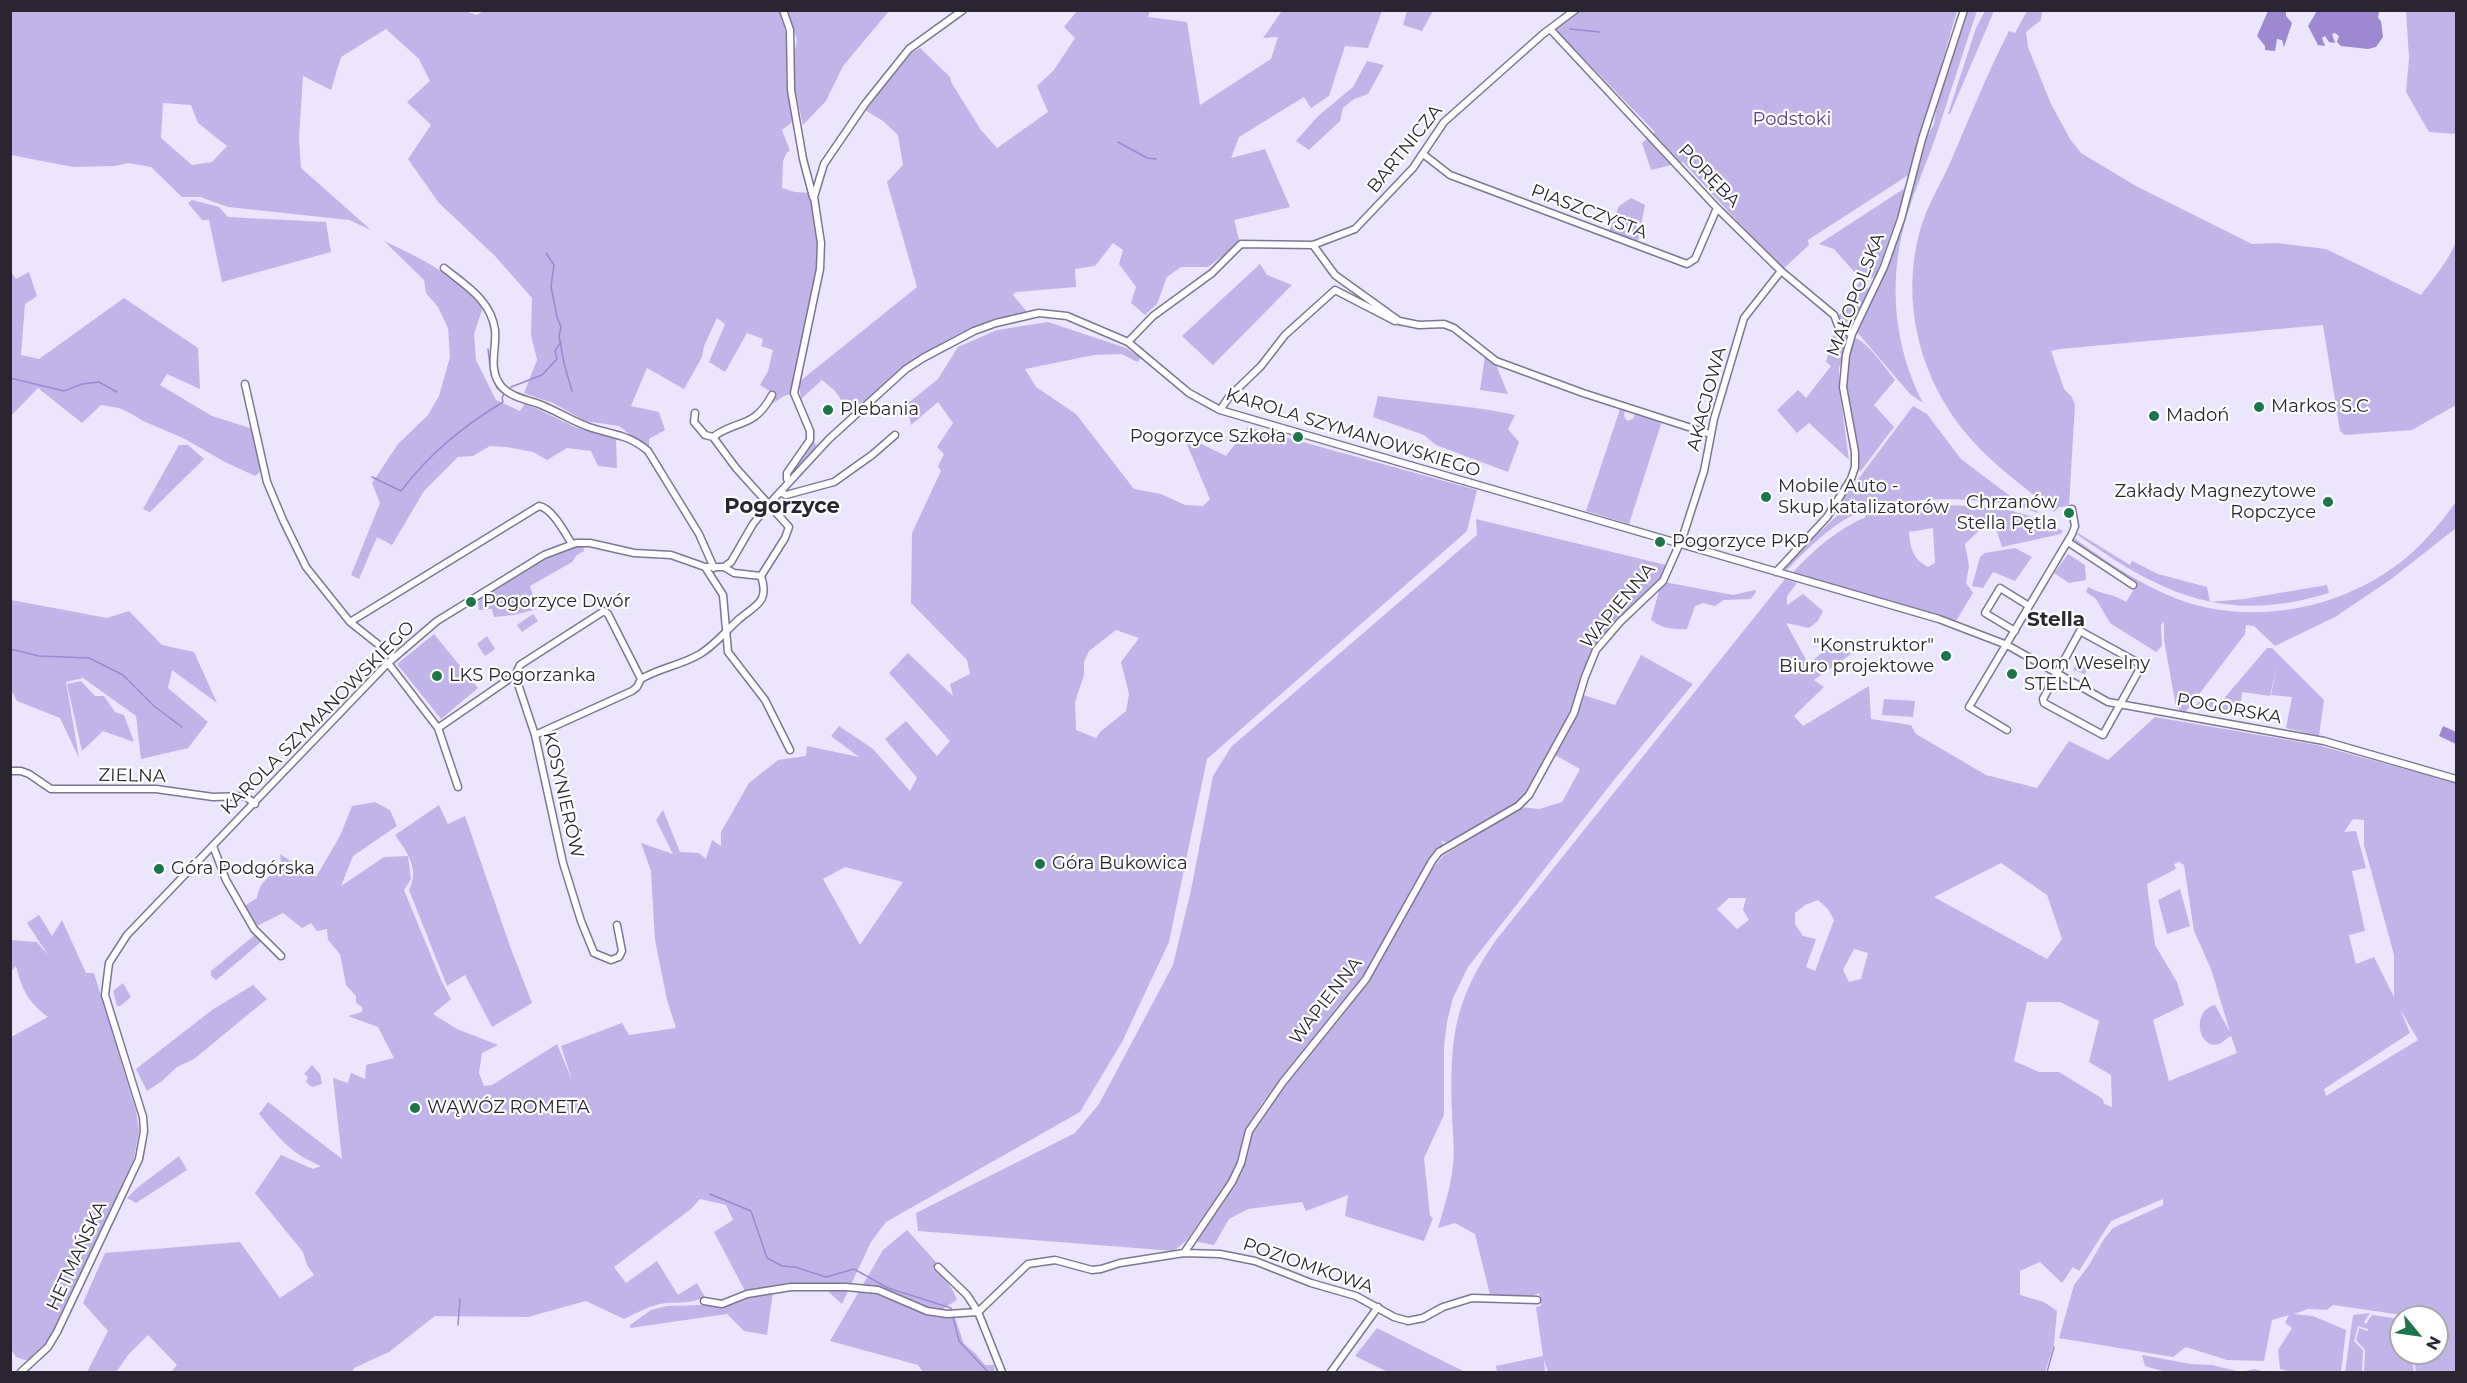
<!DOCTYPE html>
<html>
<head>
<meta charset="utf-8">
<style>
	body { margin:0 }
	#map { position:relative; width:2467px; height:1383px; overflow:hidden; background:#ebe5fd; font-family:Montserrat,sans-serif }
	canvas { display:block }
	.frame { position:absolute; inset:0; border:12px solid #292631; pointer-events:none }
	.north { position:absolute; left:2389px; top:1305px; width:60px; height:60px; box-sizing:border-box; background:#fff; border:2px solid #a9a8ad; border-radius:50%; rotate:119deg; font-size:16px; font-weight:700; line-height:24px; text-align:center; color:#292631 }
	.north::after { content:''; display:block; margin:auto; width:21px; height:27px; background:#1b764b; clip-path:polygon(50% 0,100% 100%,50% 72%,0 100%) }
</style>
</head>
<body>
<div id="map">
<canvas width="2467" height="1383"></canvas>
<div class="frame"></div>
<div class="north">N</div>
</div>
<script>
const ctx = document.querySelector('canvas').getContext('2d');
ctx.lineJoin = 'round';
function paint(path, color) { ctx.fillStyle = color; ctx.fill(path, 'evenodd'); }
function trace(path, color, width, dash) { ctx.strokeStyle = color; ctx.lineWidth = width; ctx.lineCap = dash ? 'butt' : 'round'; ctx.setLineDash(dash || []); ctx.stroke(path); }
function label(font, color, halo, rows, align = 'center') {
  ctx.font = font + ' Montserrat,sans-serif'; ctx.lineWidth = 4.5; ctx.setLineDash([]); ctx.textBaseline = 'middle'; ctx.strokeStyle = halo; ctx.fillStyle = color; for (const [text, x, y, turn = 0] of rows) {
    ctx.save(); ctx.translate(x, y); ctx.rotate((+turn || 0) * Math.PI / 180); ctx.textAlign = isNaN(turn) ? turn : align; if (halo) ctx.strokeText(text, 0, 0); ctx.fillText(text, 0, 0); ctx.restore();
  }
}
const green = new Path2D(`
	M462 10 477 15 485 10 780 11 789 46 786 75 793 116 791 123 782 130 790 151 787 152 783 161 782 188 795 192 810 193C813 213 821 236 819 257 814 304 797 348 791 394L784 396 767 407 774 394 760 385 768 371 773 350 761 346 763 339 747 333 725 372 709 362 725 324 717 318 704 346 702 357 684 389 647 368 631 406 659 412 665 430 649 439V449L619 426 585 421 553 403 524 393 537 360 531 335 532 298 495 256 439 203 408 159 431 125 407 102 430 81 419 59 386 29 341 57 331 90 303 76 299 138 301 168 371 230 349 220 228 207 200 197H182L151 167 128 163 115 166 73 167 11 155 10 11ZM163 103 191 105 198 123 227 146 212 162 192 165 161 138Z
	M1579 10 1957 11 1910 174 1808 240 1809 245 1782 270 1683 162 1651 170 1642 143 1655 132 1555 29Z
	M788 11H889L843 66 826 101 803 125 795 90 792 64 797 40Z
	M1077 11H1150L1148 17 1187 22 1200 105 1271 59 1278 37 1263 38 1282 11H1382L1368 48 1345 46 1329 96 1311 108 1304 97 1239 137 1231 158 1265 149 1290 207 1234 220 1240 243 1208 267H1181L1167 277 1157 304 1145 315 1131 303 1136 287 1119 264 1123 250 1113 243 1095 266 1075 269 1076 287 1016 292 1013 295 1028 313C1009 318 987 322 969 329 924 348 889 385 851 414L835 391 822 380 801 399 799 382 917 287 887 182 903 165 898 135 883 121 865 110 910 54 920 48 950 77 951 82 981 130 997 148 1048 112 1037 86 1054 70 1075 38 1064 27Z
	M1407 11V10L1433 11 1422 31 1403 25Z
	M1967 11H1977C1963 52 1950 94 1936 136 1926 165 1913 193 1905 222 1888 283 1894 347 1923 403L1910 394 1857 332 1905 219 1924 142 1934 124 1938 98Z
	M1985 11H1994L1950 114H1948L1976 28Z
	M2027 11H2042L2041 20 2026 32 2028 47 2051 104 2070 139 2081 153 2136 186 2252 244 2277 243 2326 249 2421 295C2434 278 2448 261 2456 242V405L2412 430 2345 435 2340 431 2323 325 2060 349 2051 351 2064 389 2072 397 2075 405 2069 506 2059 507 2054 512C2026 488 1993 465 1969 437 1920 380 1900 303 1920 230 1927 206 1940 185 1950 163 1969 119 1987 74 2009 31L2015 33Z
	M2406 11H2456V134L2429 132 2406 92 2409 58Z
	M1367 61 1384 65 1368 94 1354 99 1343 108 1340 121 1309 150 1296 141 1318 116 1353 87Z
	M1908 186 1876 276 1864 283 1834 249 1819 244Z
	M1631 198 1645 205 1638 242 1609 231 1619 206Z
	M192 200 219 207 228 217 326 222 331 252 222 282 209 220H202L188 203Z
	M384 241C421 258 455 275 483 307L474 334 476 360 496 400 520 411 525 403 577 428 616 438 617 468 598 466 591 451 567 448 547 460 533 452 507 447 490 446 473 456 458 457 424 491 392 545 377 537 359 579 351 575 380 503 372 483 398 444 428 415 439 396 450 357 448 328 438 307 426 293 424 280Z
	M1260 264 1267 275 1292 285 1213 365 1182 336Z
	M10 270 16 279 29 272 37 296 25 304 21 355 39 359 124 298 198 348 200 389 167 374 160 385 212 416 253 429 260 472 255 476 225 462 183 438 143 421 132 414 119 408 101 405 82 423 38 388 11 416Z
	M1860 281 1869 290 1856 322 1850 331 1839 324 1837 318Z
	M1048 322 1126 348 1141 358 1137 362 1122 354 1094 355 1025 369 1036 387 1076 414 1134 489 1161 494 1185 505 1203 506 1210 499 1183 435 1226 456 1248 427 1477 490 1467 531 1207 759 1169 942 1122 1042 1080 1112 886 1222 871 1242 842 1304 823 1287 746 1293 714 1232 733 1220 726 1205 700 1199 691 1209 614 1267 626 1283 657 1261 678 1295 697 1283 705 1297C689 1304 682 1302 666 1303 651 1305 638 1312 624 1319L586 1301 528 1317 435 1316 389 1352 354 1368 352 1372H171L177 1365 148 1335 129 1354 116 1372H87L108 1331 83 1303 105 1253 240 1242 280 1298 314 1275 307 1265 303 1252 255 1193 281 1155 313 1169 321 1166C290 1153 280 1139 259 1114L268 1102 342 1159 333 1078 348 1083 351 1073 365 1079 366 1065 394 1058 378 1027 348 1016 362 1012V1007L356 1003V996L346 985 340 954 328 940 327 929 317 931 311 923 302 928 283 913 255 927 243 907 257 898C258 884 269 875 282 869L280 854 316 877 340 836 352 806 375 802 390 810 397 826 353 856 341 886 384 857 408 856 411 879 404 890 441 980 451 999 433 1014 457 1029 498 1045 482 1053 479 1073 484 1086 492 1085 557 1044 572 1080 561 1046 622 1023 629 1035 676 1028 667 1000 655 940 651 871 641 843 673 854 656 820 663 810 680 852 699 853 706 859 712 840 721 846V832L749 783 778 760 806 756 807 746 859 757 831 736 839 726 873 749 910 791 917 778 885 739 906 721 937 756 950 741 889 673 908 653 953 696 950 684 970 674 967 660 911 603 912 533 941 471 938 466 944 454 937 447 953 423 938 402 911 425 907 404 938 379 958 347 997 330ZM1116 630 1139 638 1121 662 1129 694 1126 711 1100 732 1096 738 1076 730 1075 702 1084 675V662L1089 651ZM845 867 903 882 860 945 823 879Z
	M1835 329 1849 336 1839 368V387L1849 460 1809 423 1797 433 1777 410 1798 390 1806 398 1831 366 1826 362Z
	M1855 338C1867 341 1886 369 1895 380L1874 405 1894 427 1860 472C1857 464 1859 456 1858 448 1852 408 1838 378 1855 338Z
	M1485 356 1495 362 1508 394 1480 390Z
	M1378 396C1424 403 1470 405 1515 415L1508 429 1519 442 1508 472 1436 445 1424 435 1373 417Z
	M1913 406 1927 414 1961 459 2010 496 2037 510 2038 513C1994 495 1891 493 1849 517 1825 531 1805 551 1786 571L1785 564 1839 514 1844 498Z
	M1620 409 1625 410 1624 416 1627 421 1633 419 1635 413 1662 421 1629 524 1586 511Z
	M813 441 817 446 793 473 792 471Z
	M179 445H188L204 459 150 512 143 509Z
	M2456 502V528L2390 580 2335 617 2275 646 2254 626 2246 625 2245 634 2184 714 2176 707 2164 640V622L2161 625 2162 646 2156 652 2110 623 2096 599 2086 592 2088 587C2100 594 2114 594 2126 602L2137 584 2072 542 2074 538C2107 562 2142 586 2180 600 2261 629 2361 605 2421 544 2434 531 2445 517 2456 502Z
	M1915 505C1973 506 2010 502 2063 531L2061 534 2002 547 1996 529 1987 523 1965 544 1969 566 1966 583 1973 593 1956 621 1791 574C1813 551 1835 530 1866 517L1865 514 1891 507ZM1933 528 1935 563 1928 567C1913 559 1910 548 1909 532Z
	M1476 519 1666 565 1661 581 1608 630 1594 649 1571 714 1527 794 1516 804 1449 843 1441 841 1444 846 1364 977 1262 1103 1246 1131 1238 1164 1228 1182 1187 1240 1174 1251 918 1231 916 1213 1075 1133 1099 1104 1173 965 1191 890 1213 776 1231 747 1477 535Z
	M2078 533 2130 565 2132 561 2158 574 2207 587 2210 602 2244 599 2327 585 2329 593C2227 624 2165 596 2082 538L2077 534Z
	M583 545 584 551 577 555 572 562 530 586 537 609 514 615 494 617 492 609 479 610 478 603 483 595 562 549Z
	M2015 548 2032 557 2015 581 1993 572 1983 588 1972 586 1980 557 1985 553Z
	M2068 554 2085 565 2086 580 2069 583 2054 573Z
	M1785 579 1797 583 1787 596V605L1803 594 1823 611 1818 621 1809 628 1786 623 1809 665C1820 654 1825 647 1842 646L1851 654 1814 680 1824 687 1794 716 1803 726 1869 686 1871 719 1911 725 1916 734 1986 775 2037 788 2069 741 2108 760 2155 717 2317 745 2456 783V1372H2416L2413 1353H2437V1317H2416L2333 1305 2327 1310 2308 1309 2294 1314 2313 1316 2346 1330 2341 1372H2292L2280 1369 2278 1350 2292 1328 2285 1323 2289 1315 2272 1320 2264 1361 2227 1360 2186 1347 2173 1357 2059 1338 2074 1285 2089 1265 2104 1239 2113 1228 2163 1205V1199L2111 1221 2079 1271 2073 1267 2062 1283 2040 1262 2020 1271V1295L2044 1302 2057 1311 2054 1344 2045 1372H1548L1544 1360 1545 1372H1497L1496 1366 1543 1356 1536 1307 1541 1306 1539 1293 1528 1298 1491 1299 1475 1234 1455 1223 1438 1228C1444 1208 1451 1186 1453 1165 1455 1147 1452 1128 1452 1110 1450 1037 1454 1001 1496 940ZM2353 819 2364 820V845L2394 955V997L2374 957 2356 964 2349 935 2365 931 2352 871 2366 868 2356 831 2344 832ZM2179 862 2184 865 2194 931 2211 969 2230 1032 2215 1005C2190 1011 2199 1051 2219 1044 2223 1042 2227 1038 2231 1036L2237 1053 2169 1081 2153 1020 2184 1005 2177 982 2155 945 2147 884 2176 869 2174 864ZM2001 863 2047 895 2062 939 2047 959 1934 897ZM1729 898H1746L1743 910 1749 920 1737 929 1717 909ZM1818 900 1828 909 1834 920 1815 971 1806 967 1816 939 1803 936 1795 924V913L1805 905ZM1854 949 1868 953 1861 979 1849 982 1843 970ZM2027 1002H2060L2099 1021 2089 1062 2111 1075 2112 1107 2104 1104 2103 1099 2059 1072H2039L2014 1061ZM2400 1009 2418 1040 2326 1096 2324 1089 2410 1033Z
	M1664 582 1733 595 1755 590 1756 592 1751 599 1724 600 1715 606 1703 603 1695 606 1687 629C1674 630 1661 628 1651 620L1659 591Z
	M11 600 107 618 129 611 162 645 194 652 217 703 172 670 168 688 208 722 188 748 141 759 136 716 83 678 66 682 79 758 60 718 17 701 11 690Z
	M533 614 538 621 522 632 517 625Z
	M434 634 478 688 441 719 397 664Z
	M487 636 495 649 485 656 477 644Z
	M2267 648H2272L2324 700 2319 736 2286 728 2292 697 2271 695 2278 660 2270 696 2242 692 2241 702 2245 703 2243 715 2194 707 2200 701 2221 702Z
	M1641 655 1693 684 1614 780 1468 967 1453 998 1447 1022 1444 1047V1115L1424 1158 1430 1216 1433 1218 1424 1241 1345 1216 1348 1195 1306 1211 1302 1202 1248 1209 1229 1219 1214 1245 1194 1241 1232 1187 1244 1164 1250 1133 1266 1106 1367 981 1430 871 1443 856 1521 807 1539 809 1562 802 1580 769 1555 755 1576 715 1583 695 1615 705Z
	M2080 658 2090 664 2085 674 2073 670Z
	M81 681 95 696H104L115 712 124 715 134 742 103 731 82 751 67 684Z
	M1884 699 1915 701 1913 717 1882 715Z
	M439 805 448 824 465 816 511 949 532 1003 492 1027 465 975 447 986 409 890C420 869 407 852 395 835Z
	M2180 889 2190 926 2167 934 2158 900Z
	M39 915 52 936 62 920 86 973H94L136 1111 139 1131 134 1158 76 1287 49 1339 28 1361 16 1357 11 1349V1037L48 1017C28 1002 22 990 16 966L11 971V940L37 942 48 955 27 923Z
	M256 934 262 941 220 977 216 980 211 976V971Z
	M123 983 131 997 120 1006H117L113 991Z
	M253 985 267 999 194 1059 177 1067 162 1081 147 1091 136 1069 212 1010Z
	M312 1065 320 1074 322 1084 312 1087 306 1082 308 1077 304 1074Z
	M179 1156 187 1170 136 1203 127 1198 137 1188Z
	M907 1230 936 1262 933 1269C945 1277 952 1287 957 1300L944 1308 943 1315 955 1318 964 1344 976 1354 985 1365H994L995 1372H923L918 1365 830 1341 883 1250Z
	M773 1291 767 1335 744 1331 727 1314 630 1328V1325L651 1310 667 1306 704 1305 722 1307 746 1298Z
	M2370 1313 2364 1322 2366 1324 2372 1315 2401 1319V1353H2411L2414 1372H2364L2365 1350 2356 1340 2359 1328 2368 1331V1329L2358 1326 2354 1341 2363 1350 2362 1372H2345L2353 1315Z
	M1377 1328 1455 1367 1466 1372H1388L1355 1356Z
	M2142 1355 2191 1364 2212 1365 2241 1372 2254 1369 2267 1372H2166L2145 1366Z`);
const water = new Path2D(`
	M2268 11H2286V16L2292 23 2284 47 2282 40 2277 39 2275 51 2265 50V46L2257 36Z
	M2317 11H2379L2378 18 2381 21 2383 37 2376 47 2368 49 2341 46 2337 42 2339 36 2335 33 2332 34 2335 43 2329 42 2325 36 2322 38 2325 46 2318 45 2308 26Z
	M2443 726 2456 732V744L2439 736Z`);
const stream = new Path2D(`
	M1570 29 1600 32
	M1118 142 1147 158 1156 159
	M546 253 554 265 551 286 557 317 561 327 559 336 564 363 572 391
	M488 349 490 366
	M10 378 64 391 82 384 99 382 117 392
	M511 387 542 375 557 359 555 351 561 342
	M372 477 401 491C430 453 462 427 503 402L502 398 504 394 497 388 495 382
	M10 649 39 656 89 658 123 675 154 706 182 727
	M710 1194 751 1211 767 1258 782 1266 795 1267 826 1277 854 1269 888 1288 951 1308 952 1313
	M953 1317 959 1341 988 1372
	M458 1325 460 1299
	M16 1372 18 1371
	M2047 1372 2054 1347`);
const minor = new Path2D(`
	M783 10 790 30 791 90 803 159 813 197
	M1550 29 1717 208 1781 271 1834 315 1839 328 1852 334
	M1423 154 1450 175 1687 264 1695 259 1717 208
	M1313 245 1335 275 1399 321 1419 325 1444 324 1454 328 1496 361 1583 393 1710 434
	M444 268C465 285 491 300 495 330 497 349 487 370 502 387 511 397 528 400 539 404 557 411 572 421 589 427 613 435 628 434 648 451L699 534 714 568
	M1128 342 1153 316 1212 273 1241 244 1313 245 1355 229 1413 168 1444 122 1543 34 1575 10
	M245 384 267 482 283 520 306 567 350 622 394 657
	M1220 410 1229 397 1261 366 1285 335 1335 290 1395 321
	M695 413 694 422 705 435 713 437
	M790 481 787 479V473L810 440V431L794 393 820 269 821 243 814 197 824 164 865 104 909 49 963 10
	M780 492 786 495 834 482 872 455 895 435
	M2068 542 2133 585
	M705 567 723 595 728 652 765 700 790 750
	M724 567 734 573 761 576
	M1776 572 1827 517 1851 479 1855 467V452L1843 387 1846 355 1852 334 1884 267 1901 219 1922 139 1964 10
	M761 576 785 538 789 527 736 468 713 437C737 419 754 429 772 395
	M350 622 539 506C552 508 565 533 572 544
	M2015 631 1985 613 2000 588 2029 606
	M2080 631 2142 665 2103 735 2044 703 2043 699Z
	M388 663 438 728 458 787
	M515 675 520 665 604 611 608 614 641 679
	M641 679C659 668 682 665 700 654 715 645 726 631 738 620 755 605 770 603 761 576
	M438 728 515 675 535 735 563 863 581 921 594 953 611 960 619 957 622 951 617 925
	M2007 730 1969 707 2072 534 2075 526 2072 509
	M535 735 632 691 637 687 641 679
	M10 771H21L29 774 51 789H156L213 797 245 796 255 804
	M213 846 226 880 254 929 281 956
	M1184 1253 1232 1182 1241 1163 1249 1131 1283 1082 1366 979 1432 861 1439 852 1518 806 1529 795 1574 713 1585 677 1596 650 1620 622 1663 581 1683 536 1704 471 1714 419 1744 318 1781 271
	M938 1267 967 1295 978 1312 1002 1372
	M704 1301 722 1304 747 1294 791 1287H846L878 1290 927 1311 947 1314 978 1312
	M978 1312 1028 1264 1055 1260 1092 1270 1101 1269 1120 1263 1184 1253 1220 1254 1255 1261 1311 1283 1356 1296 1394 1317 1408 1321 1423 1318 1443 1307 1472 1298 1537 1300
	M21 1372 48 1347 57 1332 139 1159 144 1131 143 1117 105 995 109 963 127 935 388 663 437 621 544 555 576 543H590L634 553 671 555 705 567H724L731 562 753 524 769 504 829 439 906 369 923 358 974 331 996 323 1039 313 1067 316 1128 342 1189 393 1220 410 1939 619 2007 645 2108 702 2324 741 2456 779
	M1331 1372 1378 1307`);
const markers = [
	[2259,407,6,"#1b764b"],
	[828,410,6,"#1b764b"],
	[2154,416,6,"#1b764b"],
	[1298,437,6,"#1b764b"],
	[1766,497,6,"#1b764b"],
	[2328,502,6,"#1b764b"],
	[2069,513,6,"#1b764b"],
	[1660,542,6,"#1b764b"],
	[471,602,6,"#1b764b"],
	[1946,656,6,"#1b764b"],
	[2012,674,6,"#1b764b"],
	[437,676,6,"#1b764b"],
	[1040,864,6,"#1b764b"],
	[159,869,6,"#1b764b"],
	[415,1108,6,"#1b764b"]
];
const parkNames = [
	["Podstoki",1792,120]
];
const streetNames = [
	["BARTNICZA",1405,149,-51],
	["PORĘBA",1709,176,46],
	["PIASZCZYSTA",1589,212,21],
	["MAŁOPOLSKA",1856,295,-69],
	["AKACJOWA",1707,399,-75],
	["KAROLA SZYMANOWSKIEGO",1353,433,17],
	["WAPIENNA",1618,606,-50],
	["POGORSKA",2229,709,10],
	["KAROLA SZYMANOWSKIEGO",318,718,-45],
	["ZIELNA",132,776,1],
	["KOSYNIERÓW",563,795,77],
	["WAPIENNA",1326,1001,-52],
	["HETMAŃSKA",77,1256,-65],
	["POZIOMKOWA",1308,1266,19]
];
const poiNames = [
	["Markos S.C",2271,407],
	["Plebania",840,410],
	["Madoń",2166,416],
	["Pogorzyce Szkoła",1286,437,"right"],
	["Mobile Auto -",1778,487],
	["Skup katalizatorów",1778,508],
	["Zakłady Magnezytowe",2316,492,"right"],
	["Ropczyce",2316,513,"right"],
	["Chrzanów",2057,503,"right"],
	["Stella Pętla",2057,524,"right"],
	["Pogorzyce PKP",1672,542],
	["Pogorzyce Dwór",483,602],
	["\"Konstruktor\"",1934,646,"right"],
	["Biuro projektowe",1934,667,"right"],
	["Dom Weselny",2024,664],
	["STELLA",2024,685],
	["LKS Pogorzanka",449,676],
	["Góra Bukowica",1052,864],
	["Góra Podgórska",171,869],
	["WĄWÓZ ROMETA",427,1108]
];
const neighbourhoodNames = [
	["Stella",2056,620]
];
const quarterNames = [
	["Pogorzyce",782,507]
];
paint(green, '#c1b4e9');
paint(water, '#9d88d1');
trace(stream, '#9d88d1', 1.5);
trace(minor, '#7d7691', 9);
trace(minor, '#fff', 6);
for (const [x, y, r, color] of markers) { const dot = new Path2D(); dot.arc(x, y, r, 0, 2 * Math.PI); ctx.fillStyle = color; ctx.fill(dot); trace(dot, '#fff', 2); }
label('18px', '#593b92', '#fff', parkNames);
label('18px', '#292631', '#fff', streetNames);
label('18px', '#292631', '#fff', poiNames, 'left');
label('bold 20px', '#292631', '#fff', neighbourhoodNames);
label('bold 21px', '#292631', '#fff', quarterNames);
</script>
</body>
</html>
